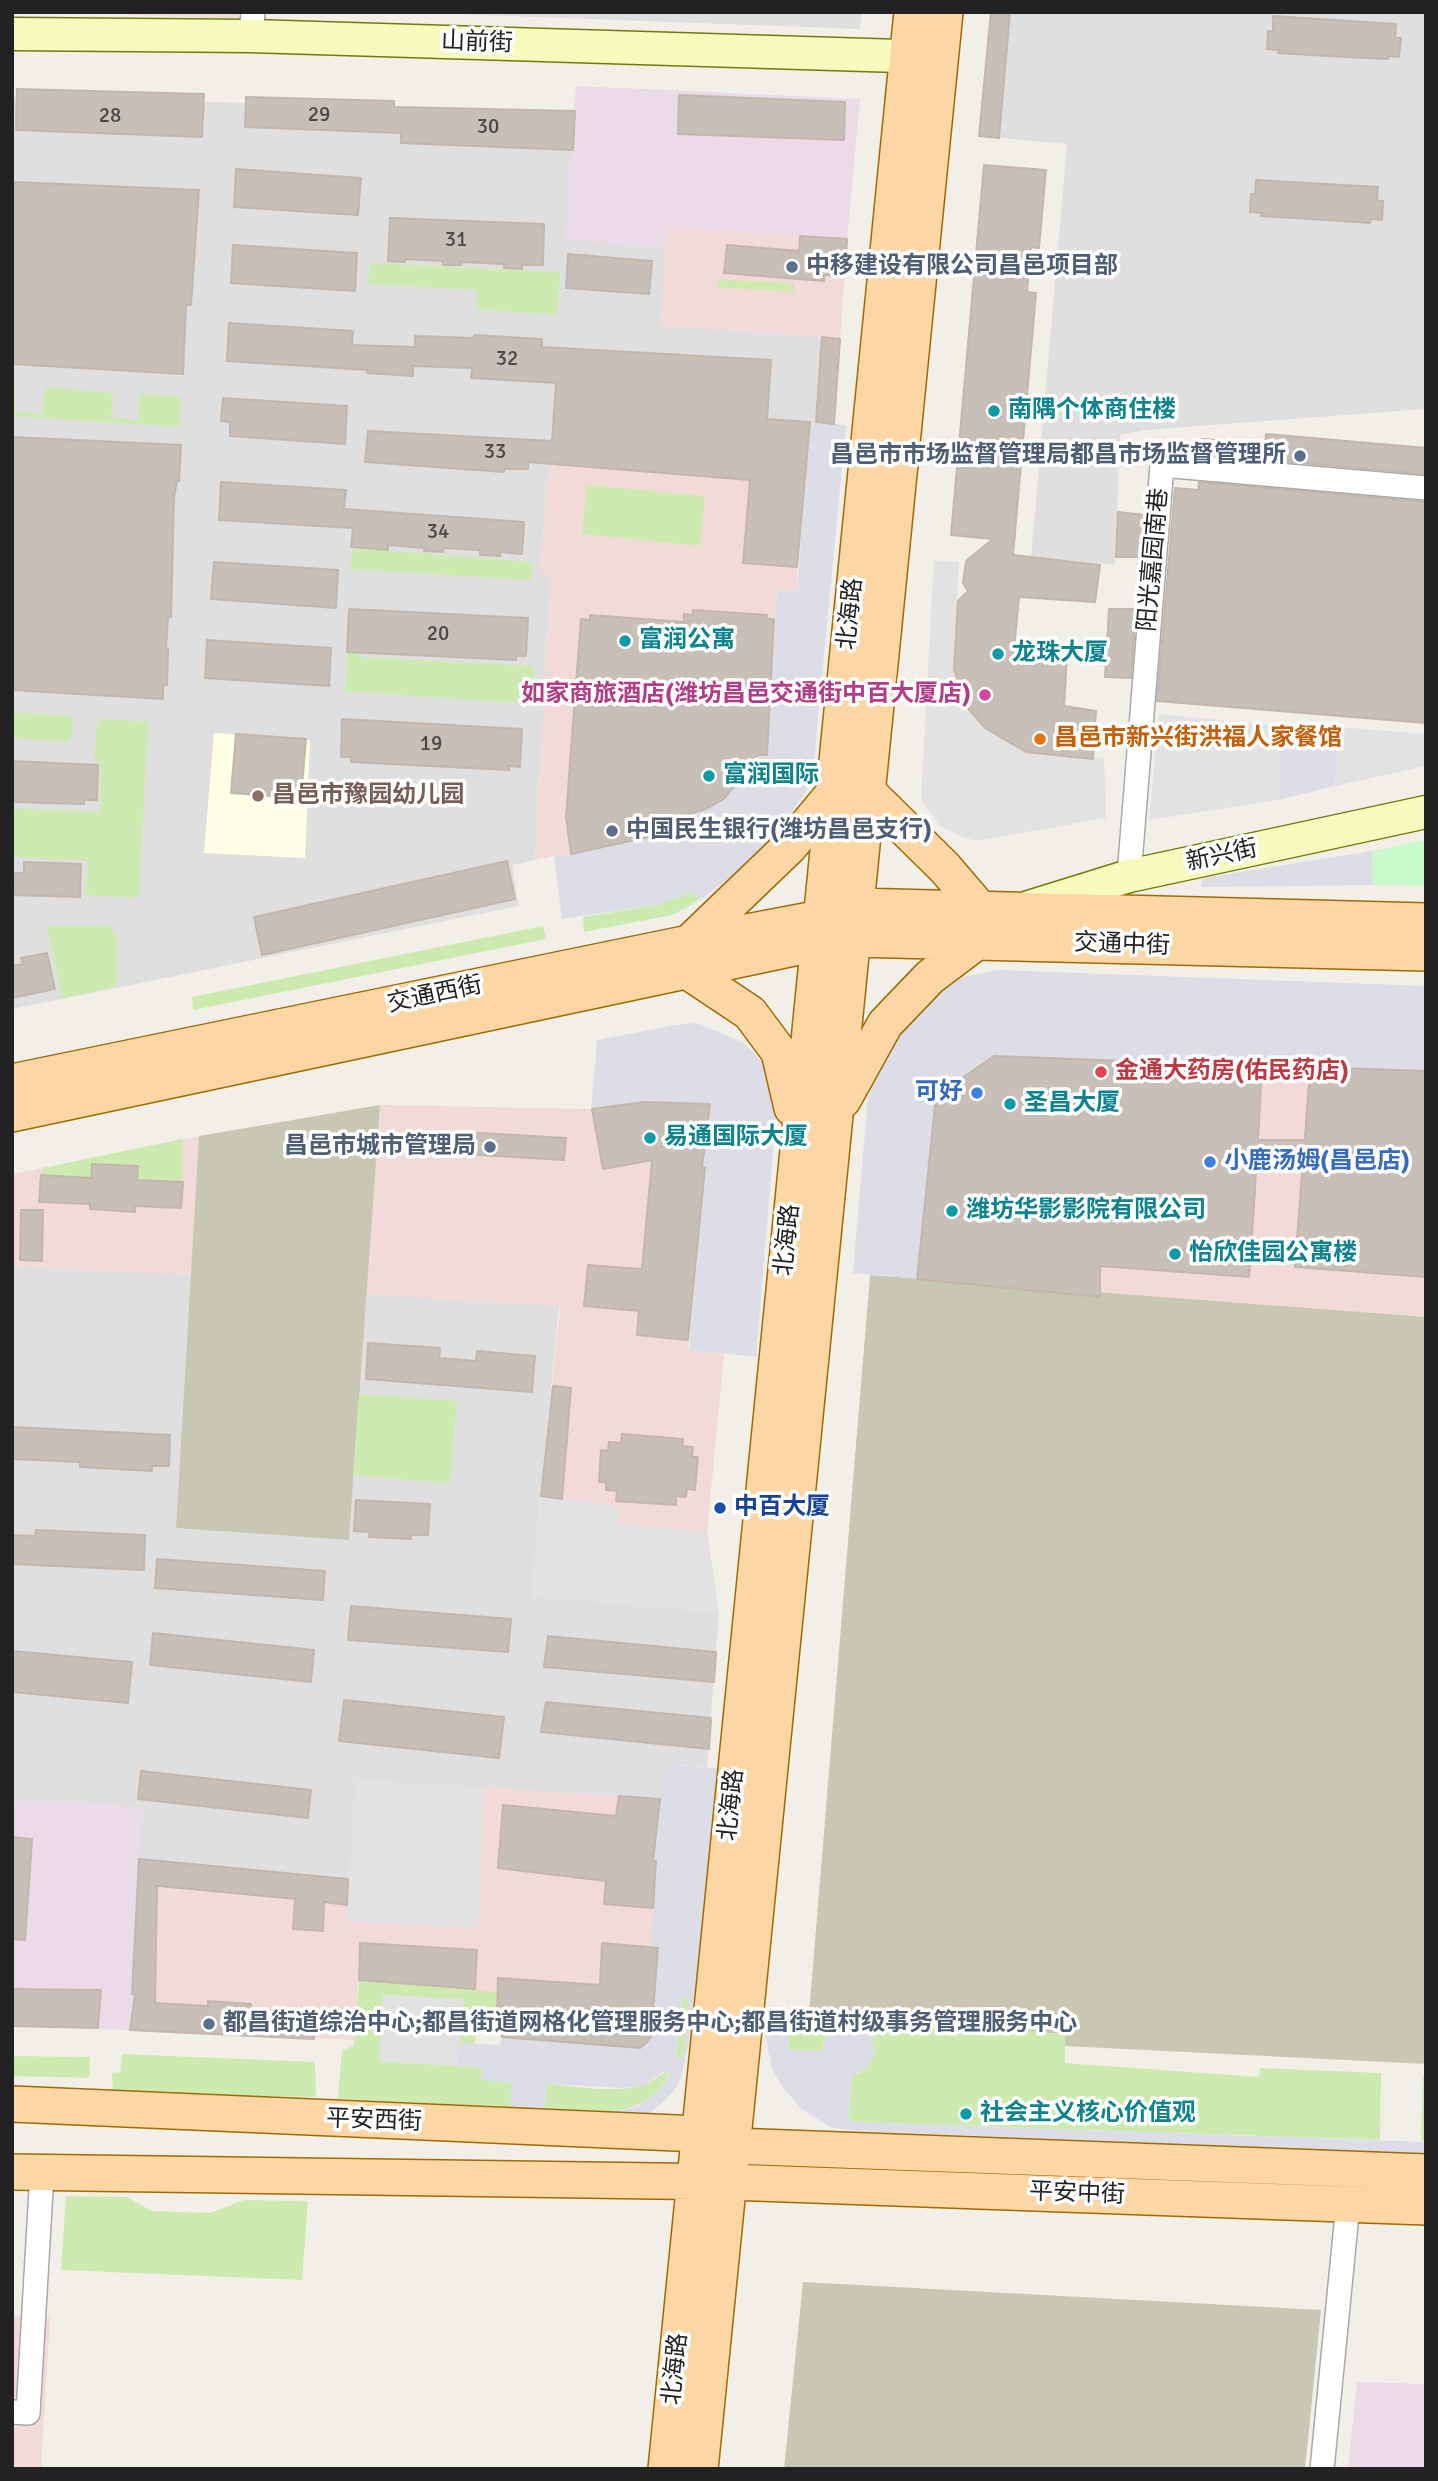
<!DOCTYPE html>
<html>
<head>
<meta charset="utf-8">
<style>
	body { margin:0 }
	#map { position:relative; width:1438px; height:2481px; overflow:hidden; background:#f2efe9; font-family:Signika,sans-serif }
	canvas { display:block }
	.frame { position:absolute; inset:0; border:14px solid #222; pointer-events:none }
</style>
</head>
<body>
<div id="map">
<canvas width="1438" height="2481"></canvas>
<div class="frame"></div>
</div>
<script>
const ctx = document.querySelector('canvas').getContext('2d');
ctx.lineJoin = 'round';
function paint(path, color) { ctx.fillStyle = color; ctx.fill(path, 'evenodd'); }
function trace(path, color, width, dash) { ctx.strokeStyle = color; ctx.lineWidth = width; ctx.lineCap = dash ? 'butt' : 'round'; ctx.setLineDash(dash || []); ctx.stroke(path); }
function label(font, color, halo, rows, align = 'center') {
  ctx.font = font + ' Signika,"Noto Sans SC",sans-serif'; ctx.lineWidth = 7; ctx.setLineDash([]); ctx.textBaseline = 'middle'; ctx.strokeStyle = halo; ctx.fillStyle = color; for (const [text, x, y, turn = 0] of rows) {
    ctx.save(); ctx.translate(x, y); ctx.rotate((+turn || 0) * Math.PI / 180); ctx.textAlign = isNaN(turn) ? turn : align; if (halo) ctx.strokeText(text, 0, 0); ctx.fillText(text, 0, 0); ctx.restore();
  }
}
const residential = new Path2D(`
	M400 12H862L860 29Z
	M991 12H1426V409L1145 430 1120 435 1115 565 1031 557 1067 144 979 136Z
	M12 97 575 111 566 239 666 247 660 325 840 339 834 424 554 404 540 572 551 575 535 860 512 865 519 906 12 1009Z
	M12 1266 192 1275 177 1528 349 1539 365 1294 559 1306 531 1596 719 1613 707 1767 664 1764 660 1799 484 1787 346 1905 137 1883 142 1807 12 1800Z`);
const commercial = new Path2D(`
	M60 12H243L242 19Z
	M667 227 847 239 840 339 660 325Z
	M554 404 810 422 797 567V592L777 590 767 755 724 799 672 832 535 860 551 575 540 573Z
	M994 1056 1426 1071V1323L1272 1317 918 1273 936 1096Z
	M644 1102 710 1104 702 1167 705 1168 688 1340 689 1350 724 1354 707 1532 719 1613 531 1596 560 1306 365 1294 380 1105 591 1109Z
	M199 1136 192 1275 12 1266 14 1174Z
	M484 1787 660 1799 652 1861H656L651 1947 658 1948 651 2037 640 2048 502 2037V2020L358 1978 355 2040 130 2030 138 1886 347 1905 346 1921 478 1927Z
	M12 2316 50 2318 41 2469H12Z`);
const industrial = new Path2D(`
	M576 86 860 99 847 239 668 227 666 247 566 239Z
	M12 1800 142 1807 130 2030 12 2026Z
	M1357 2382 1426 2384V2469H1348Z`);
const education = new Path2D(`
	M214 733 310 740 305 858 204 853Z`);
const construction = new Path2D(`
	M380 1105 349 1540 176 1528 199 1136Z
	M870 1275 1426 1317V2064L1065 2046 1064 2034 809 2014Z
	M803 2282 1321 2310 1305 2469H784Z`);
const grass = new Path2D(`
	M370 263 560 272 557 315 477 309V290L368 284Z
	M718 279 794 284V292L717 287Z
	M12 386 16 387 15 412 42 414 45 387 113 393 111 418 138 420 140 394 181 397 179 427 12 416Z
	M587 485 705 496 700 546 582 534Z
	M353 548 531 562V580L350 569Z
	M348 651 359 652 360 657 534 666 533 704 345 691Z
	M12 712 69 716 73 722 71 736 67 742 12 738Z
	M101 719 148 722 139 895 135 898 85 895 88 861 12 857V808L100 812 101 761H94L97 724Z
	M692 892 700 900 672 915 584 932 583 917 657 905Z
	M47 926H110L117 939V986L62 999Z
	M543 926 546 939 193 1010 192 997Z
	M182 1139 183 1182 137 1180V1166L92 1164 91 1178 41 1175 43 1168Z
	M359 1394 457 1401 450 1483 353 1475Z
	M359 1980 498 1992 497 2020H503L502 2031 476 2030 475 2044 460 2043 463 1999 383 1995 482 2068 511 2082V2107L338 2099 342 2050 354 2046Z
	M689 1998 683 2058H676L682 1999Z
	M791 2013 838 2016 836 2027C828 2032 823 2042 822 2051L788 2050Z
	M858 2017 1065 2034V2063L1259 2077 1260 2068 1381 2073 1380 2140 853 2122 848 2117 852 2075 860 2073 865 2029 857 2025Z
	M122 2054 315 2062 316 2097 113 2093 112 2073 120 2072Z
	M12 2056 90 2057 89 2078 12 2076Z
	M669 2071C669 2078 664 2084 659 2089 632 2121 582 2111 545 2109L546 2084C576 2086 611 2093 640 2086 650 2084 659 2074 669 2071Z
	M1423 2075H1426V2142L1421 2141Z
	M66 2196 127 2197 152 2211 210 2213 244 2200 308 2201 302 2280 61 2270Z`);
const park = new Path2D(`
	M1426 840V886L1373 885 1372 851Z`);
const parking = new Path2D(`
	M934 561 959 562 954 669 966 706 985 728 1026 752 1104 758 1106 818 976 841 960 836 939 825 921 799Z
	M1159 714 1281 726 1278 800 1149 820Z
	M1338 727 1426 734V766L1335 786Z
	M541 1496 619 1507V1524L707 1532 719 1613 531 1596Z
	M355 1779 484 1787 478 1928 346 1921Z
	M383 1995 464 1999 458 2066 379 2062Z`);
const plaza = new Path2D(`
	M810 422 846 425 812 782 763 854 700 900 692 892 657 905 562 919 554 856 672 832 670 820 706 809 724 799 758 755H767L777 590 797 591Z
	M1281 726 1338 727 1335 786 1278 800Z
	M1372 851 1373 885 1201 887 1203 878Z
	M998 970 1426 986V1071L994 1056 936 1096 918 1279 853 1273 868 1097 890 1050 924 1002 957 978Z
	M697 1023 742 1042 767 1066 777 1104 756 1357 689 1350 705 1168 702 1167 710 1104 644 1102 591 1109 597 1040 676 1025Z
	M664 1764 722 1769 690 2034 682 2075 676 2088 663 2102 650 2113 636 2120 592 2114V2111H610L637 2107 659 2090 669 2076V2071L661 2073 643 2086 623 2088 546 2084 544 2128 511 2111V2083L481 2080 482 2068 458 2066 460 2043 500 2045 502 2037 640 2048 651 2037 658 1948 651 1947 656 1862 652 1861ZM688 1998 683 2058H676L682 1999Z
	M849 2024 858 2025 871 2036 875 2053 867 2068 852 2076 848 2117 853 2122 1426 2142V2154L859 2131 830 2127 802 2109 784 2089 772 2069 765 2033 789 2034 788 2050 822 2051 826 2036 832 2029Z`);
const building = new Path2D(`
	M991 12H1010L999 138 979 136Z
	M1273 16 1396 24 1395 38H1401L1399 57 1388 56V59L1345 57 1278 53 1279 50 1267 49 1268 31H1273Z
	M17 89 204 94 202 137 16 130Z
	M679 95 845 102 844 140 678 134Z
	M246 97 394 101V107L575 111 573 150 401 143V133L245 127Z
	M984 165 1046 170 1039 248 1031 247 1027 292 1036 293 1013 555 1100 565 1095 602 1019 597 1014 650 1067 657 1064 706 1096 711 1093 759 1026 752 985 728 966 706 954 669 958 601 968 591 963 583 966 561 993 539 951 535Z
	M236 169 361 178 358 215 234 207Z
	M1256 180 1378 187 1377 201H1383L1382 220 1371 219 1370 223 1327 220 1261 216 1262 213 1250 212 1251 194H1255Z
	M14 182 199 190 191 305H186L183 374 12 364Z
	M390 218 544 224 543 265H522V269L504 268V264L461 262V265H443V261L405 259V262L388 261Z
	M800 236 847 239 845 276 824 275V281L724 273 727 245 799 251Z
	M233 245 357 253 355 291 231 283Z
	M568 254 652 261 649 294 566 288Z
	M229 323 353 331 352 345 415 347V336L474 338V335L542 339V347L771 360 767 419 810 422 797 567 743 563 750 480 528 462V469H504V472L365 462 368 431 552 441 556 383 471 378 472 368 413 366V376L367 373V370L227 361Z
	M822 337 840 339 834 424 816 422Z
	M223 398 347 406 345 444 230 436V422L221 421Z
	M1266 434 1426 448V474L1202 454 1203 439 1265 444Z
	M12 437 181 445 179 481H177L174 497 171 617H168L166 649H168L167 685H163V699L12 690Z
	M221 482 346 490 344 509 524 522 522 554 500 552V556L480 555V550L443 548V552L424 551 425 548 388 545V550L351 547 353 528 219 520Z
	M1199 482 1426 502V723L1157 701 1175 488 1198 490Z
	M1118 512 1144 515 1141 557H1116Z
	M214 562 338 570 336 608 211 599Z
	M349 609 528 618 526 656H516V660L347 652Z
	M1109 609H1136L1131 678 1105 677Z
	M693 610 767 615 766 619H774L767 755H758L724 799 706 809 670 820 672 832 571 854 566 817 581 619 590 620V615L684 622V614L693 615Z
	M207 640 331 648 329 686 205 678Z
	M342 719 522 729 520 767 509 766V770L351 762V757H341Z
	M236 734 306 739 301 798 231 793Z
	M12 761 98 765 97 800H84V804L12 802Z
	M507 861 515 899 262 955 254 917Z
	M24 862 81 864 80 897 12 895V873H24Z
	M47 953 55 989 12 998V966L23 964 21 958Z
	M994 1056 1262 1066 1258 1140H1305L1310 1067 1426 1071V1277L1295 1267 1303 1160 1257 1159 1249 1277 1100 1266V1297L917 1279 936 1096Z
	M644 1102 710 1104 702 1167 705 1168 688 1340 637 1335 639 1311 584 1306 588 1265 642 1269 652 1160 603 1169 592 1109Z
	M446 1131 566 1138 564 1160 445 1153Z
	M92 1164 138 1166 137 1180 183 1182 181 1208 135 1206V1212L90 1209V1204L39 1202 41 1175 91 1178Z
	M21 1210H43L42 1261 20 1260Z
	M368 1343 440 1348 439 1358 476 1361 477 1351 535 1356 532 1392 366 1379Z
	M553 1386 571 1388 562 1499 541 1496Z
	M12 1427 170 1435 169 1466H152V1471L80 1467V1462L12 1459Z
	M622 1434 683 1439 682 1446 693 1447 692 1457H698L695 1490 687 1489 686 1497 676 1496V1505L616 1501 617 1491 606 1490V1482H599L601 1450 608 1451 609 1442 621 1443Z
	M356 1500 430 1504 428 1535H411V1539L369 1537 370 1532 354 1531Z
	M36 1530 145 1535 144 1570 12 1564V1535L35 1536Z
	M157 1559 325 1571 323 1600 155 1588Z
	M351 1606 511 1619 508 1652 348 1640Z
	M153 1633 314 1650 311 1682 150 1665Z
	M548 1636 716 1652 714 1682 544 1667Z
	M12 1651 132 1662 128 1703 12 1692Z
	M344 1700 504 1717 499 1758 339 1741Z
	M546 1702 711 1718 709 1749 541 1732Z
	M141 1771 311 1790 308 1818 138 1799Z
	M619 1796 660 1799 653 1861H656L653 1908 604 1904 606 1881 498 1868 503 1805 616 1816Z
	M12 1837 32 1839 25 1940 12 1939Z
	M139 1859 348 1879 347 1905 324 1902 323 1931 293 1929 295 1899 157 1886 155 2003 208 2006V2001L251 2004V2009L316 2012 314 2039 130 2030 135 1994H132Z
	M360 1943 477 1950 475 1989 359 1980Z
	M602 1943 658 1948 651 2037 645 2044 640 2048 502 2037V2020H497L498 1978 600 1985Z
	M12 1989 101 1990 98 2028 12 2026Z`);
const street = new Path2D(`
	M251 36 253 12
	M1129 876 1162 465 1426 488
	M12 2412 28 2413 42 2173
	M1322 2469 1348 2204`);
const secondary = new Path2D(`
	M12 34 251 36 932 57
	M1029 907 1129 876 1426 812`);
const primary = new Path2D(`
	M868 792 945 868 980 909
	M689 943 789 847 833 794
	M687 971 750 1013 779 1052 792 1108
	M12 1082 689 943 821 918 856 906 1426 921
	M843 1100 885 1024 930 977 978 941
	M12 1114 818 943 853 939 1426 953
	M12 2104 699 2134 733 2146 1426 2172
	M12 2172 729 2182 1426 2207
	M666 2469 912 12
	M700 2469 945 12`);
const markers = [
	[792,267,7,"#5c6f8a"],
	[994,411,7,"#0f9aa8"],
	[1300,456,7,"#5c6f8a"],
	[625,641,7,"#0f9aa8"],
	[998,654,7,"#0f9aa8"],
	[985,695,7,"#d1479c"],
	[1040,739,7,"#e8710a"],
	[709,776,7,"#0f9aa8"],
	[258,796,7,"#8d6e63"],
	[612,831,7,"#5c6f8a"],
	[1101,1072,7,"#e0444e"],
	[977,1093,7,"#3f7fe0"],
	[1010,1104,7,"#0f9aa8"],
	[650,1138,7,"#0f9aa8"],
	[490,1147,7,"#5c6f8a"],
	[1210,1162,7,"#3f7fe0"],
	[952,1211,7,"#0f9aa8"],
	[1175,1254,7,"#0f9aa8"],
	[720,1508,7,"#1a4fb4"],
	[209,2024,7,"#5c6f8a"],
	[966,2114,7,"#0f9aa8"]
];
const numberNames = [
	["29",319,115],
	["28",110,116],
	["30",488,127],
	["31",456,240],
	["32",507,359],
	["33",495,452],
	["34",438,532],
	["20",438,634],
	["19",431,744]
];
const streetNames = [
	["山前街",477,43,2],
	["阳光嘉园南巷",1154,560,-85],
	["北海路",851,614,-84],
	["新兴街",1222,856,-12],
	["交通中街",1122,945,2],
	["交通西街",435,995,-12],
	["北海路",788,1240,-84],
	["北海路",732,1805,-84],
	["平安西街",374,2121,2],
	["平安中街",1077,2194,2],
	["北海路",676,2369,-84]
];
const serviceNames = [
	["中移建设有限公司昌邑项目部",806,267],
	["昌邑市市场监督管理局都昌市场监督管理所",1286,456,"right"],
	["中国民生银行(潍坊昌邑支行)",626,831],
	["昌邑市城市管理局",476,1147,"right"],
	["都昌街道综治中心;都昌街道网格化管理服务中心;都昌街道村级事务管理服务中心",223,2024]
];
const cultureNames = [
	["南隅个体商住楼",1008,411],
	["富润公寓",639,641],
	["龙珠大厦",1012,654],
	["富润国际",723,776],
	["圣昌大厦",1024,1104],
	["易通国际大厦",664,1138],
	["潍坊华影影院有限公司",966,1211],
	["怡欣佳园公寓楼",1189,1254],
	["社会主义核心价值观",980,2114]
];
const hotelNames = [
	["如家商旅酒店(潍坊昌邑交通街中百大厦店)",971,695]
];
const foodNames = [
	["昌邑市新兴街洪福人家餐馆",1054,739]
];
const educationNames = [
	["昌邑市豫园幼儿园",272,796]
];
const healthNames = [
	["金通大药房(佑民药店)",1115,1072]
];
const shopNames = [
	["可好",963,1093],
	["小鹿汤姆(昌邑店)",1224,1162,"left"]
];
const transitNames = [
	["中百大厦",734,1508]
];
paint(residential, '#e0dfdf');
paint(commercial, '#f2dad9');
paint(industrial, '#ebdbe8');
paint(education, '#ffffe5');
paint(construction, '#c7c7b4');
paint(grass, '#cdebb0');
paint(park, '#c8facc');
paint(parking, '#e2e2e2');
paint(plaza, '#dddde8');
paint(building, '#c7bfb8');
trace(building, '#c4b6ab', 2);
trace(street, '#a9a9a9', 26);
trace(secondary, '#707d05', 35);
trace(primary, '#a06b00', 38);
trace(street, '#fff', 23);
trace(secondary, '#f7fabf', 32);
trace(primary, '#fcd6a4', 35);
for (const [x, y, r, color] of markers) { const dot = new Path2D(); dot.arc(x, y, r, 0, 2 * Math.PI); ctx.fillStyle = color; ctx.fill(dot); trace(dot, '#fff', 2.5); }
label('21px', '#4b4948', null, numberNames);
label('24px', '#222', '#fff', streetNames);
label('bold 24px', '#4e5e75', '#fff', serviceNames, 'left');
label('bold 24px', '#0d838f', '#fff', cultureNames, 'left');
label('bold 24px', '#b23c85', '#fff', hotelNames, 'right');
label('bold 24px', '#c56008', '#fff', foodNames, 'left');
label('bold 24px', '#785e54', '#fff', educationNames, 'left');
label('bold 24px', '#be3a42', '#fff', healthNames, 'left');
label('bold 24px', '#366cbe', '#fff', shopNames, 'right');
label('bold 24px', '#164399', '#fff', transitNames, 'left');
</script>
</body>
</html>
